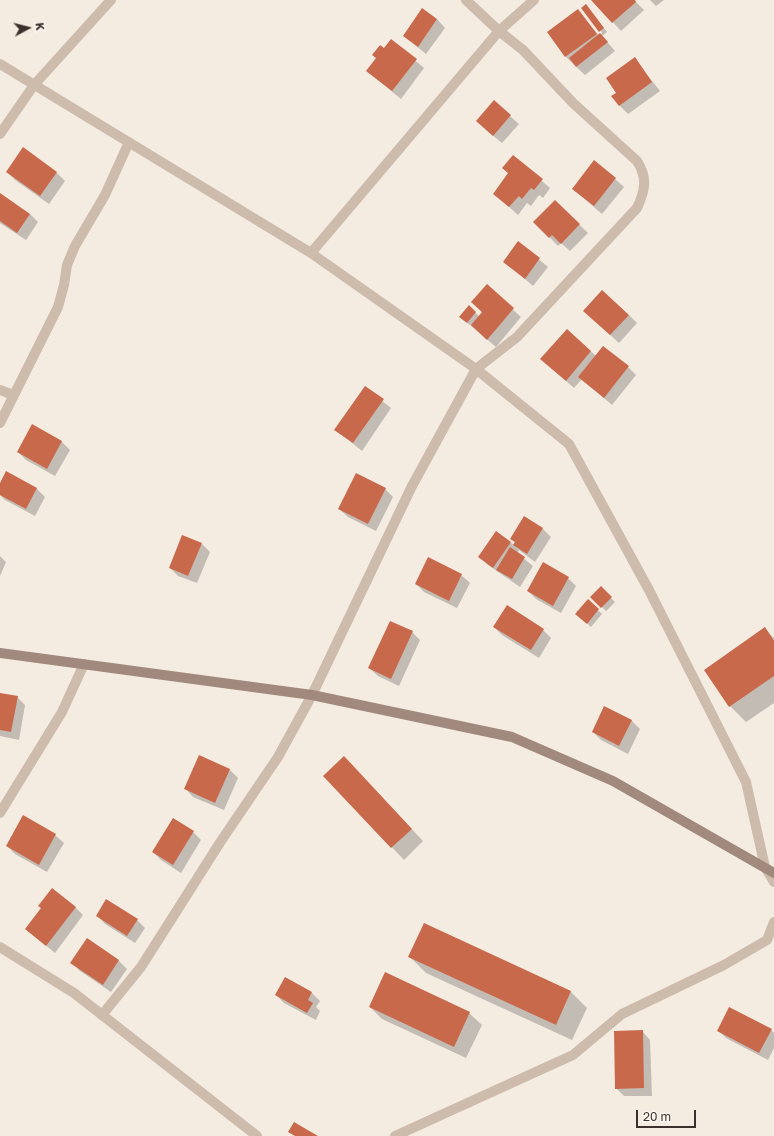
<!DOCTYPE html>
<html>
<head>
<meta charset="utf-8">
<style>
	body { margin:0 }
	#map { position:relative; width:774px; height:1136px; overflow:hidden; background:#f4ebe1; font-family:"Golos Text",sans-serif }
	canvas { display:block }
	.north { position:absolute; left:8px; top:8px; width:40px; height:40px; -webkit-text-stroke:3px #fbf5ee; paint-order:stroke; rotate:83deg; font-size:11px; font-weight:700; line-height:16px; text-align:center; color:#3b302b }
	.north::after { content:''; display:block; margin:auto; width:14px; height:18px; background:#3b302b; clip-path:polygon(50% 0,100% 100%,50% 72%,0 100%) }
	.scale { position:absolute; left:636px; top:1110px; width:60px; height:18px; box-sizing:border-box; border:2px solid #3b302b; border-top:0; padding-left:5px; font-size:12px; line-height:14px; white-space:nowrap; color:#3b302b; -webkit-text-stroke:3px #fbf5ee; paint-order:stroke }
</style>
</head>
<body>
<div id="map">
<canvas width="774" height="1136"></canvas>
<div class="north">K</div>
<div class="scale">20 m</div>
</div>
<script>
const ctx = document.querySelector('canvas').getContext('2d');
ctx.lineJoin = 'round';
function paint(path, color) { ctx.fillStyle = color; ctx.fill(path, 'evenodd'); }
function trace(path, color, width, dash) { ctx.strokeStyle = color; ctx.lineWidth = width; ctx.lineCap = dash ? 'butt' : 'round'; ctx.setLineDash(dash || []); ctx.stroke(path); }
const shadow = new Path2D(`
	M593 0H634L644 10 621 31Z
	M650 0H664L656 6Z
	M578 10 599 36 602 33 590 10 607 32 602 36 615 51 585 75 566 57 548 32Z
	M437 19 445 28 426 54 404 36Z
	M391 40 424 68 401 99 367 71 377 59 373 55 384 49Z
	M634 58 660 91 628 114 620 106 617 93Z
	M494 102 519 124 502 143 485 129Z
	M23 149 57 173 65 181 49 204 15 180 7 172Z
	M513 156 550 188 543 198 539 195 531 206 527 203 518 215 495 194 509 173Z
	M595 161 624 187 602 214 573 189Z
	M0 195 30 214 38 222 26 240 0 223Z
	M555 201 588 233 570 251 561 243 558 246 535 222Z
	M518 242 548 267 533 286 504 261Z
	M487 286 521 317 496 347 464 320 469 307 480 317 483 313 472 302Z
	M629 315 637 323 619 343 593 319Z
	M567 330 596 356 628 367 636 375 612 405 582 379 574 388 550 367Z
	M365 387 391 408 362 451 336 430Z
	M32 426 62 442 70 450 55 476 26 460 18 452Z
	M6 473 37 489 45 497 35 516 5 500 0 495V485Z
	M385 489 393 497 376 531 348 517 339 509Z
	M525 517 543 529 551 537 535 562 519 550 517 553 533 566 520 587 488 565 480 557 497 533 514 545 515 542 511 538Z
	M202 544 210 552 197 583 178 576 170 568Z
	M0 556 6 562 0 576Z
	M461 575 470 583 457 608 424 592 416 584Z
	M568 578 576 586 561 613 536 599 528 591Z
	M601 588 615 602 606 611 592 597Z
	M588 601 602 614 591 627 581 618Z
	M494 627 543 630 551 638 539 658 502 635Z
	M764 628 774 638V703L746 722 730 706 705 670Z
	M412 632 420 640 399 686 378 676 369 668Z
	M0 694 17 697 25 705 19 740 0 736Z
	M605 707 632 721 640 729 628 754 601 740 593 732Z
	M199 756 230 770 238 778 224 810 193 797 185 788Z
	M356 770 423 841 404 860 325 776Z
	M24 817 55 835 64 843 47 872 15 854 7 846Z
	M193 832 201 840 181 873 161 860 153 852Z
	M75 907 83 915 55 953 26 929Z
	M97 915 137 920 145 928 135 943 105 924Z
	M424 924 571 992 587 1008 572 1040 426 973 410 957Z
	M87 939 119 961 127 969 111 992 80 971 72 963Z
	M312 993 320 1001 316 1007 320 1011 316 1020 284 1003 276 995Z
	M370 1007 469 1013 482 1025 466 1058 382 1019Z
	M718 1030H771L774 1033V1048L768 1060 726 1038Z
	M642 1031 650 1040 652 1096H624L616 1088Z`);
const building = new Path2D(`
	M591 0H635L636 2 612 23Z
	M586 4 604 28 599 32 581 8Z
	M422 8 437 19 418 47 403 36Z
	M578 9 597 34 565 57 547 32Z
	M600 33 608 42 576 67 569 58Z
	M391 39 417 59 392 91 366 71 376 58 372 55 380 45 384 48Z
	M635 57 652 82 619 106 611 96 616 93 606 78Z
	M494 100 511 115 493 136 476 121Z
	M23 147 57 172 40 196 6 172Z
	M513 155 543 179 534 190 531 188 522 199 519 196 509 207 493 194 508 173 502 168Z
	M594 160 616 178 594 206 572 189Z
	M0 193 30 214 17 233 0 221Z
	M555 200 580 224 561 244 552 235 549 238 533 222Z
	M518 241 540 258 525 279 503 262Z
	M487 284 514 308 487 340 471 325 482 312 471 302Z
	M602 290 629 315 610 335 583 311Z
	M469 305 476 312 467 323 459 317Z
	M567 329 591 351 566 381 540 359Z
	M603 346 629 366 604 398 578 377Z
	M365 386 384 399 353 443 334 430Z
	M32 424 62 441 47 469 17 452Z
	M6 471 37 488 26 509 0 495V483Z
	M356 473 386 488 368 524 338 509Z
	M524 516 543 528 527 554 513 545 515 542 510 539Z
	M496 531 511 542 493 568 478 557Z
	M182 535 202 543 188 576 169 568Z
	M510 547 525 557 512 579 496 570Z
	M428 557 462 574 449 601 415 584Z
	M543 562 569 577 553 606 527 591Z
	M601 586 612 597 601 608 590 597Z
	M588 599 599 609 587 624 575 614Z
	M507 605 544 629 531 650 493 627Z
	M390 621 413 631 391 679 368 668Z
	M765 627 774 641V676L729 707 704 670Z
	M0 693 18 696 11 732 0 730Z
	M604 706 632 720 619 746 592 732Z
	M199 755 230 769 215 803 184 789Z
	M344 756 412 829 391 848 323 776Z
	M23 815 56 834 39 865 6 846Z
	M173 818 194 831 173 865 152 852Z
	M52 888 76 907 46 946 25 929 41 908 38 906Z
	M106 899 138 919 127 936 96 916Z
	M424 923 571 991 556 1025 408 957Z
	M87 938 119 960 103 985 70 963Z
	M385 972 470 1012 454 1047 369 1007Z
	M285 977 312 992 308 1000 313 1003 307 1013 275 995Z
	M729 1007 772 1029 759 1053 717 1031Z
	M643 1030 644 1088 615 1089 614 1031Z
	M294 1122 318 1136H295L288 1132Z`);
const lane = new Path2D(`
	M102 1015 141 967 221 841 278 757 312 695`);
const street = new Path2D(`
	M0 64 311 253 476 369 569 444 649 590 746 782 765 867 774 882
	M0 134 34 85 111 0
	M311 253 499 31 534 0
	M0 390 13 395
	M0 423 58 307 64 285 67 265 75 246 105 195 129 142
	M312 695 412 486 476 369 517 337 637 208C645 191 648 178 637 161L573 103 523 50 499 31 466 0
	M0 813 62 712 84 664
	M0 947 74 993 257 1136
	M395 1136 573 1055 622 1014 724 965 767 940 774 922`);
const secondary = new Path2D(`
	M0 653 312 695 512 737 613 781 774 873`);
paint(shadow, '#0003');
paint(building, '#c8694b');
trace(lane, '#cdbbac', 10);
trace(street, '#cdbbac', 10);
trace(secondary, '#a18a7d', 10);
</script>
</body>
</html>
